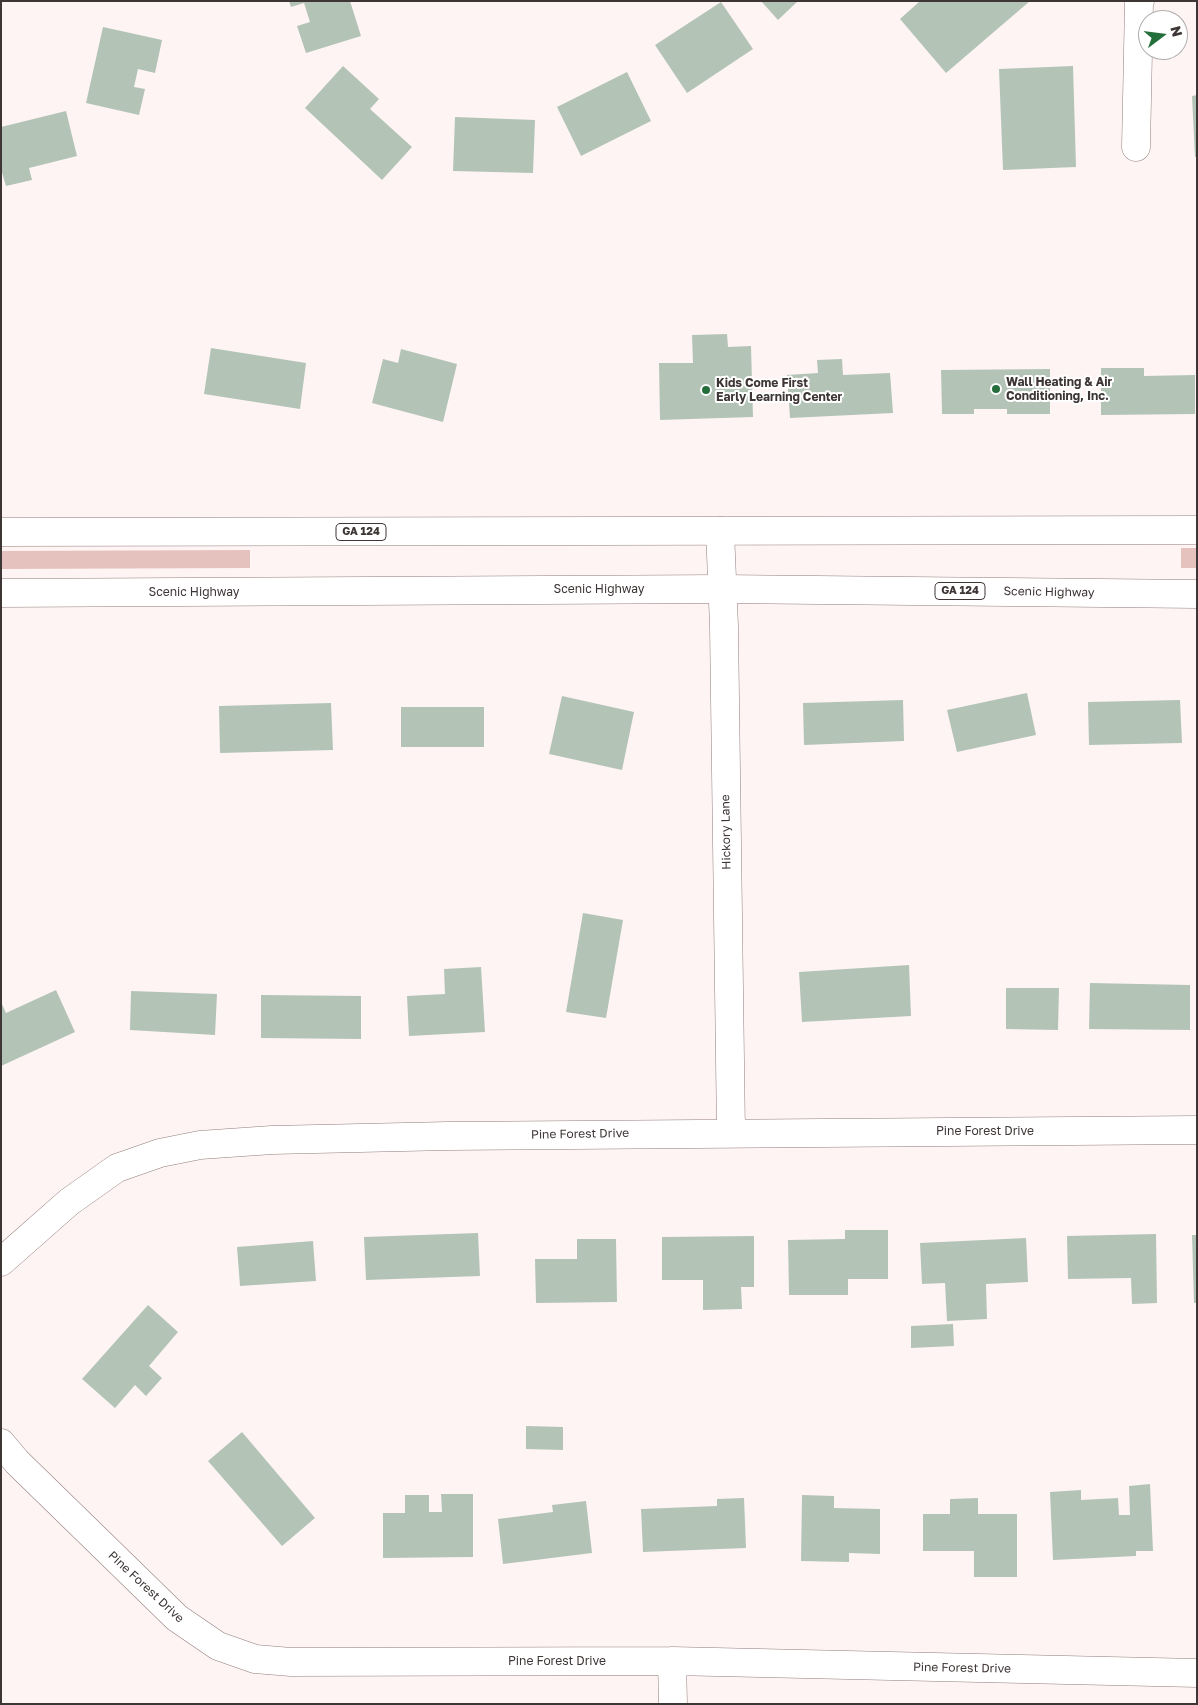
<!DOCTYPE html>
<html>
<head>
<meta charset="utf-8">
<style>
	body { margin:0 }
	#map { position:relative; width:1198px; height:1705px; overflow:hidden; background:#fef4f4; font-family:"Golos Text",sans-serif }
	canvas { display:block }
	.frame { position:absolute; inset:0; border:2px solid #3e3535; pointer-events:none }
	.north { position:absolute; left:1138px; top:10px; width:50px; height:50px; box-sizing:border-box; background:#fff; border:1px solid #b2aeae; border-radius:50%; rotate:75deg; font-size:14px; font-weight:700; line-height:20px; text-align:center; color:#3e3535 }
	.north::after { content:''; display:block; margin:auto; width:18px; height:22px; background:#246e3b; clip-path:polygon(50% 0,100% 100%,50% 72%,0 100%) }
</style>
</head>
<body>
<div id="map">
<canvas width="1198" height="1705"></canvas>
<div class="frame"></div>
<div class="north">N</div>
</div>
<script>
const ctx = document.querySelector('canvas').getContext('2d');
ctx.lineJoin = 'round';
function paint(path, color) { ctx.fillStyle = color; ctx.fill(path, 'evenodd'); }
function trace(path, color, width, dash) { ctx.strokeStyle = color; ctx.lineWidth = width; ctx.lineCap = dash ? 'butt' : 'round'; ctx.setLineDash(dash || []); ctx.stroke(path); }
function label(font, color, halo, rows, align = 'center') {
  ctx.font = font + ' "Golos Text",sans-serif'; ctx.lineWidth = 4; ctx.setLineDash([]); ctx.textBaseline = 'middle'; ctx.strokeStyle = halo; ctx.fillStyle = color; for (const [text, x, y, turn = 0] of rows) {
    ctx.save(); ctx.translate(x, y); ctx.rotate((+turn || 0) * Math.PI / 180); ctx.textAlign = isNaN(turn) ? turn : align; if (halo) ctx.strokeText(text, 0, 0); ctx.fillText(text, 0, 0); ctx.restore();
  }
}
const green = new Path2D(`
	M1181 548H1197V568H1181Z
	M250 550V568L1 569V551Z`);
const building = new Path2D(`
	M289 1H350L361 36 306 53 297 26 310 22 304 3 291 7Z
	M761 1H798L778 20Z
	M920 1H1030L946 73 900 19Z
	M721 2 753 49 687 93 655 45Z
	M103 27 162 40 155 73 138 69 134 87 145 89 139 115 86 103Z
	M343 66 379 99 370 109 412 147 382 180 305 108Z
	M1073 66 1076 167 1003 170 999 69Z
	M627 72 651 121 581 156 557 107Z
	M1197 95V157H1195L1192 96Z
	M66 111 77 156 29 168 32 180 6 186 1 169V127Z
	M455 117 535 120 533 173 453 171Z
	M727 334 728 347 751 346 753 417 660 420 659 363H693L692 335Z
	M211 348 306 363 300 409 204 394Z
	M401 349 457 364 443 422 372 403 383 359 398 363Z
	M842 359 843 375 890 373 893 413 790 418 787 375 818 373 817 360Z
	M1101 368H1144V376L1195 375V414L1101 415Z
	M1050 369V414H1007V409H974V414H942L941 370Z
	M1027 693 1036 735 957 752 947 710Z
	M562 696 634 712 622 770 549 754Z
	M903 700 904 741 804 745 803 703Z
	M1180 700 1182 743 1089 745 1088 702Z
	M331 703 333 750 220 753 219 706Z
	M401 707H484V747H401Z
	M583 913 623 920 606 1018 566 1012Z
	M909 965 911 1016 802 1022 799 972Z
	M481 967 485 1032 409 1036 407 996 445 994 444 969Z
	M1090 983 1190 985V1030L1089 1029Z
	M1006 988H1059L1058 1030 1006 1029Z
	M56 990 75 1032 1 1066V1002L6 1013Z
	M131 991 217 994 215 1035 130 1030Z
	M261 995 361 996V1039L261 1038Z
	M845 1230H888V1279H848V1295H789L788 1240 845 1239Z
	M478 1233 480 1276 366 1280 364 1237Z
	M1156 1234 1157 1303 1132 1304 1131 1278 1068 1279 1067 1236Z
	M1192 1235H1197V1303H1194Z
	M754 1236V1287H741L742 1309 703 1310V1280H662V1237Z
	M1026 1238 1028 1282 986 1284 987 1319 947 1321 945 1283 922 1284 920 1243Z
	M577 1239H616L617 1302 536 1303 535 1259H577Z
	M313 1241 316 1281 240 1286 237 1247Z
	M148 1305 178 1332 149 1366 162 1378 146 1396 135 1385 115 1408 82 1379Z
	M953 1324 954 1346 911 1348V1326Z
	M526 1426 563 1427V1450L526 1449Z
	M242 1432 315 1518 282 1546 208 1461Z
	M1150 1484 1153 1551H1136V1556L1053 1560 1050 1492 1081 1490V1500L1118 1498 1119 1515H1130L1129 1486Z
	M441 1494H473V1557L383 1558V1513H405V1495H429V1512H442Z
	M802 1495 834 1496V1508L880 1509V1554L849 1553V1562L801 1561Z
	M744 1498 746 1548 643 1552 641 1509 717 1506V1499Z
	M978 1498V1514H1017V1577H974V1551H923V1514H950V1499Z
	M586 1501 592 1553 503 1564 498 1519 553 1512 552 1505Z`);
const minor = new Path2D(`
	M1136 147 1139 3 1140 1
	M720 531 724 626 731 1133
	M1 1262 69 1202 117 1168 160 1153 200 1145 272 1140 448 1136 1197 1130
	M1 1443 17 1462 177 1618 218 1646 255 1659 291 1662 672 1661 1197 1673
	M672 1661 673 1704`);
const highway = new Path2D(`
	M1 532 1197 530
	M1 593 722 589 1197 594`);
const markers = [
	[996,389,5,"#246e3b"],
	[706,390,5,"#246e3b"]
];
const shields = [
	[361,532,50],
	[960,591,50]
];
const shieldNames = [
	["GA 124",361,532],
	["GA 124",960,591]
];
const poiNames = [
	["Wall Heating & Air",1006,382],
	["Conditioning, Inc.",1006,396],
	["Kids Come First",716,383],
	["Early Learning Center",716,397]
];
const streetNames = [
	["Scenic Highway",599,589],
	["Scenic Highway",194,592],
	["Scenic Highway",1049,592,1],
	["Hickory Lane",726,832,-91],
	["Pine Forest Drive",985,1131],
	["Pine Forest Drive",580,1134,-1],
	["Pine Forest Drive",146,1587,43],
	["Pine Forest Drive",557,1661],
	["Pine Forest Drive",962,1668,1]
];
paint(green, '#e6c2bf');
paint(building, '#b3c4b6');
trace(minor, '#927e7c', 29);
trace(highway, '#927e7c', 29);
trace(minor, '#fff', 28);
trace(highway, '#fff', 28);
for (const [x, y, r, color] of markers) { const dot = new Path2D(); dot.arc(x, y, r, 0, 2 * Math.PI); ctx.fillStyle = color; ctx.fill(dot); trace(dot, '#fff', 2); }
for (const [x, y, w] of shields) { const box = new Path2D(); box.roundRect(x - w / 2, y - 8.5, w, 17, 4); ctx.fillStyle = '#fff'; ctx.fill(box); trace(box, '#3e3535', 1); }
label('bold 11px', '#3e3535', null, shieldNames);
label('bold 12px', '#3e3535', '#fff', poiNames, 'left');
label('12px', '#3e3535', '#fff', streetNames);
</script>
</body>
</html>
